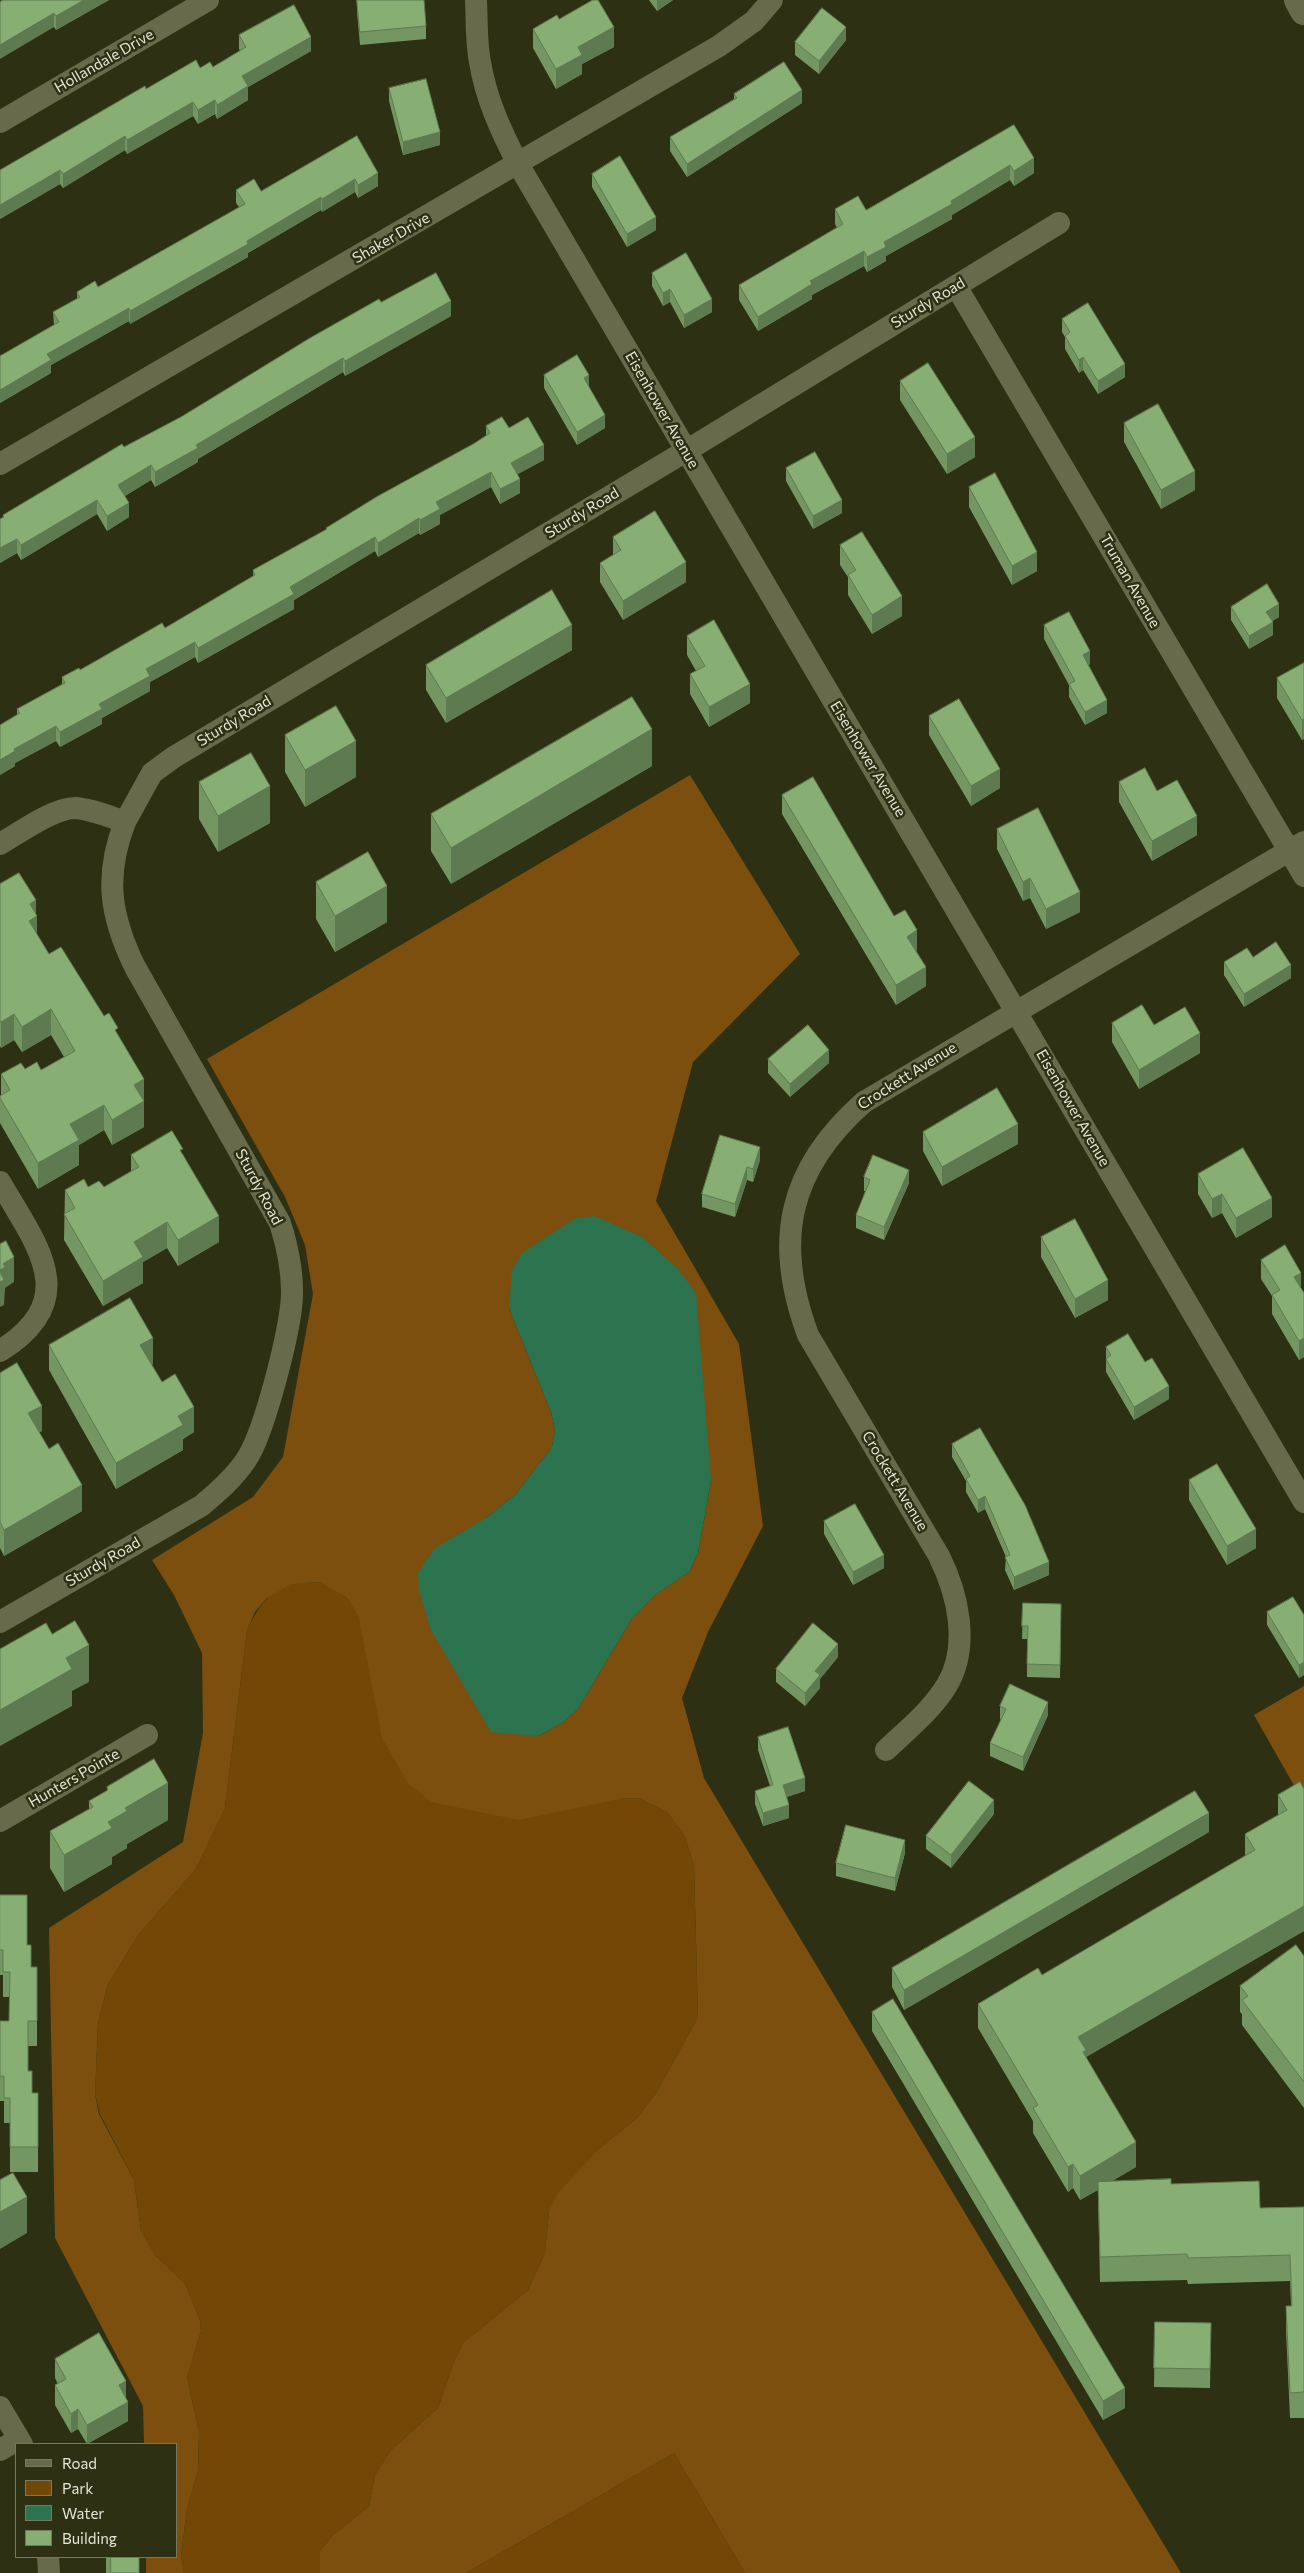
<!DOCTYPE html>
<html>
<head>
<meta charset="utf-8">
<style>
	body { margin:0 }
	#map { position:relative; width:1304px; height:2573px; overflow:hidden; background:#2d3012; font-family:Commissioner,sans-serif }
	canvas { display:block }
	.legend { position:absolute; left:15px; top:2443px; width:162px; height:115px; box-sizing:border-box; background:#2d3012; border:1px solid #767960; margin:0; padding:6px 9px; list-style:none; font-size:15px; color:#e3e6d4 }
	.legend li { display:flex; align-items:center; gap:10px; height:25px }
	.legend b { width:25px; border:1px solid #767960 }
</style>
</head>
<body>
<div id="map">
<canvas width="1304" height="2573"></canvas>
<ul class="legend">
<li><b style="height:6px;background:#676b4b"></b>Road</li>
<li><b style="height:14px;background:#734806"></b>Park</li>
<li><b style="height:14px;background:#2b744f"></b>Water</li>
<li><b style="height:14px;background:#87af73"></b>Building</li>
</ul>
</div>
<script>
const ctx = document.querySelector('canvas').getContext('2d');
ctx.lineJoin = 'round';
function paint(path, color) { ctx.fillStyle = color; ctx.fill(path, 'evenodd'); }
function trace(path, color, width, dash) { ctx.strokeStyle = color; ctx.lineWidth = width; ctx.lineCap = dash ? 'butt' : 'round'; ctx.setLineDash(dash || []); ctx.stroke(path); }
function label(font, color, halo, rows, align = 'center') {
  ctx.font = font + ' Commissioner,sans-serif'; ctx.lineWidth = 5; ctx.setLineDash([]); ctx.textBaseline = 'middle'; ctx.strokeStyle = halo; ctx.fillStyle = color; for (const [text, x, y, turn = 0] of rows) {
    ctx.save(); ctx.translate(x, y); ctx.rotate((+turn || 0) * Math.PI / 180); ctx.textAlign = isNaN(turn) ? turn : align; if (halo) ctx.strokeText(text, 0, 0); ctx.fillText(text, 0, 0); ctx.restore();
  }
}
const green = new Path2D(`
	M321 1582 347 1598 359 1618 619 1799 639 1798 667 1812 685 1837 694 1866 698 2017 656 2093 637 2118 600 2148 549 2211 545 2253 528 2290 464 2342 454 2361 438 2408 390 2451 375 2475 369 2506 332 2536 320 2551V2573H184L181 2556 187 2509 198 2470 199 2431 187 2378 201 2331 200 2320 185 2284 156 2256 141 2231 134 2180 100 2114 95 2094 98 2023 108 1984 139 1934 196 1869 225 1808 247 1630C256 1611 270 1588 293 1583 301 1582 312 1583 321 1582Z
	M674 2453 745 2573H466Z`);
const forest = new Path2D(`
	M690 775 800 954 693 1062 656 1201 739 1344 763 1526 708 1632 682 1698 704 1778 1181 2573H745L674 2453 466 2573H320V2551L332 2536 369 2506 375 2475 390 2451 438 2408 454 2361 464 2342 528 2290 545 2253 549 2211 558 2193 600 2148 637 2118 656 2093 698 2017 694 1866 685 1837 667 1812 639 1798 619 1799 519 1820 431 1802 408 1783 382 1738 359 1618 347 1598 320 1582 291 1584 267 1598 255 1612 247 1630 225 1808 196 1869 139 1934 108 1984 98 2023 95 2094 99 2114 134 2180 141 2231 156 2256 185 2284 200 2320 201 2331 187 2378 199 2431 198 2470 187 2509 181 2556 184 2573H146V2557H176V2444H144L143 2406 55 2238 49 1928 183 1842 203 1733 202 1653 174 1595 152 1560 253 1497 283 1457 313 1294 305 1245 285 1197 207 1059ZM509 1308 711 1481 698 1553 689 1572 655 1595 631 1620 578 1709 564 1722 538 1736 486 1518 516 1494 552 1447 555 1430 551 1412Z
	M1304 1686V1803L1254 1715Z`);
const water = new Path2D(`
	M594 1216 642 1237 678 1269 696 1293 711 1481 698 1553 689 1572 655 1595 631 1620 578 1709 564 1722 538 1736 491 1732 431 1630 419 1590 418 1573 434 1549 486 1518 516 1494 552 1447 555 1430 551 1412 509 1308 512 1270 522 1253 576 1218Z`);
const street = new Path2D(`
	M476 0C477 20 476 42 480 62 486 99 501 131 518 164L1304 1502
	M0 122 208 0
	M956 286 1304 876
	M0 464 719 46 754 21 772 0
	M0 844C19 833 55 807 76 808 93 810 109 816 125 822L152 773 174 757 686 451 1059 223
	M0 1182C37 1246 83 1299 0 1351
	M0 1622 201 1506C218 1492 234 1478 246 1460 264 1434 293 1323 292 1291 292 1267 287 1245 280 1223L135 967C110 916 104 876 125 822
	M886 1750C907 1730 932 1710 947 1685 970 1646 958 1594 939 1556L808 1335C773 1241 788 1169 864 1102L1304 842
	M0 1821 147 1735
	M0 2407 22 2444
	M0 2450 19 2439
	M48 2557 49 2573`);
const secondary = new Path2D(`
	M1298 0 1304 11`);
const wall = new Path2D(`
	M109 0 56 30 54 27 0 2Z
	M357 0 426 26V39L360 45 357 12Z
	M649 0H673L657 11Z
	M533 29 614 47 582 64V74L556 89 533 48Z
	M239 35 311 51 248 87V100L217 119 215 114 198 124 193 116 127 154 125 150 63 188 60 184 0 219V170L146 89 200 68 213 67 240 51 239 49Z
	M846 40 819 74 795 55V42Z
	M389 88 440 145 403 155 389 101Z
	M734 94 802 103 687 177 670 151V137L734 99Z
	M1014 125 1034 173 1014 186 1010 180 952 215V219L886 256V261L867 272 864 266 812 295V299L758 331 739 300V285L837 228 835 224V209L866 210Z
	M357 136 378 186 358 198 355 192 322 212 321 210 248 253V257L130 324 129 321 51 365V373L0 403V356L54 325 53 312 77 299V292L98 287 239 207 236 203V190L261 191Z
	M592 174 656 230 627 247 592 187Z
	M652 273 712 312 684 328 670 302 663 306 652 286Z
	M381 302 451 316 345 376 343 372 198 459V462L155 487 151 480 125 496 129 517 107 531 97 514 21 560 17 553 0 563V519L3 517V515L124 447 181 417Z
	M1062 319 1125 377 1098 394 1083 370 1079 373 1065 349V337L1062 332Z
	M544 375 589 387 605 428 577 445 544 388Z
	M900 381 975 457 947 474 900 400Z
	M1124 423 1195 490 1161 509 1124 442Z
	M486 426 509 428 544 460 517 474 520 493 500 504 491 487 440 515V524L420 535 419 533 378 557 375 551 294 600V609L198 663 195 657 150 682V691L102 718V724L60 747 56 741 15 763V766L0 775 17 715V709L62 684V677L80 670 165 628 253 576V570L326 530V528L475 443 486 436Z
	M786 468 842 513 813 529 786 481Z
	M969 487 1037 571 1012 585 969 507Z
	M613 537 686 582 623 620 600 582V563L613 555Z
	M840 545 902 616 872 634 848 595V577L840 565Z
	M1231 607 1279 617 1272 621 1273 635 1249 649 1231 620Z
	M1044 625 1090 664 1088 665 1107 713 1085 725 1069 697V685L1044 639Z
	M687 636 750 703 709 727 690 694V674L696 671 687 655Z
	M572 650 446 723 426 690V665Z
	M1304 663V739L1302 740 1277 698V678Z
	M929 716 1000 788 971 806 929 735Z
	M285 735 356 777 305 807 285 772Z
	M652 766 451 884 431 851V814Z
	M199 782 270 823 218 852 199 819Z
	M1119 782 1157 791 1197 835 1152 861 1119 802Z
	M782 795 894 916 917 950 916 951 926 986 896 1005 782 814Z
	M997 829 1080 912 1046 929 1030 898 1023 901 997 849Z
	M316 882 387 922 335 952 316 919Z
	M0 884 36 913 37 935 49 954 104 1016 118 1035 144 1079V1127L112 1145 104 1130 79 1145V1165L38 1189 0 1123V1096L1 1095V1074L25 1069 41 1070 64 1057 51 1035 22 1052 14 1040 1 1048 0 1046Z
	M1253 957 1291 978 1244 1007 1224 975V962Z
	M1112 1023 1200 1053 1139 1089 1112 1042Z
	M768 1059 829 1063 790 1097 768 1073Z
	M923 1132 1018 1144 942 1186 923 1151Z
	M720 1135 760 1160 753 1182 747 1180 735 1217 702 1207V1194Z
	M183 1154 219 1242 178 1266 167 1248 143 1262V1283L103 1306 64 1240 65 1190 88 1187H104L131 1171V1155Z
	M1198 1174 1272 1217 1236 1238 1222 1213 1212 1218 1198 1194Z
	M864 1177 909 1183 884 1240 856 1228V1215L866 1191H864Z
	M1041 1237 1108 1300 1075 1318 1041 1257Z
	M1261 1260 1301 1289 1304 1293V1357L1299 1360 1272 1314V1296L1261 1279Z
	M49 1345 153 1364 151 1365 162 1382 194 1432 183 1439V1450L116 1489 49 1370Z
	M1106 1347 1145 1362 1169 1399 1134 1420 1106 1372Z
	M0 1373 42 1431 39 1432 82 1511 4 1556 0 1548Z
	M952 1444 1049 1575 1014 1590 1005 1570 1006 1557 985 1509 978 1513 966 1492V1481L952 1457Z
	M1189 1480 1256 1548 1227 1565 1189 1500Z
	M824 1521 884 1568 853 1585 824 1534Z
	M1023 1603 1061 1604 1060 1678 1027 1677V1639H1022Z
	M1267 1612 1304 1615V1675L1299 1678 1267 1625Z
	M838 1657 820 1679V1688L805 1706 776 1682V1669Z
	M1000 1706 1048 1715 1023 1771 990 1756V1743L1001 1720 1000 1719Z
	M758 1737 805 1791 787 1797 789 1818 763 1826 755 1804V1791L770 1786 758 1750Z
	M107 1787 168 1820 127 1844V1848L112 1857V1864L64 1892 50 1868V1831L89 1809V1801L107 1791Z
	M1304 1789V1931L1086 2057 1136 2167 1112 2181 1171 2184 1260 2208 1304 2207V2418H1290L1286 2331V2306H1291L1290 2281 1188 2284 1187 2280 1100 2282 1098 2190 1080 2200 1073 2188 1068 2192 1033 2133V2121L978 2028V2004L1042 1975 1245 1856V1834L1278 1815V1795Z
	M994 1814 951 1868 926 1849V1836Z
	M1209 1832 904 2010 892 1987V1968Z
	M905 1853 895 1891 836 1876V1863Z
	M0 1895 27 1945 31 1967H37V2046H28V2071L32 2093H38V2172H10V2123H4V2101H0V2021H9V1997H3V1975H0Z
	M1304 1956V2108L1242 2025V2014L1240 2012V1986Z
	M872 2012 1125 2408 1103 2420 872 2031Z
	M1155 2322 1211 2323 1210 2388 1154 2387Z
	M55 2359 126 2399 128 2421 87 2444 78 2429 71 2433 55 2405V2385L58 2384 55 2378Z
	M106 2557H139V2573H106Z`);
const shadedWall = new Path2D(`
	M84 0H109L56 30V16Z
	M657 0H673L657 11Z
	M54 13V27L0 59V45Z
	M614 27V47L582 64V74L556 89V69L578 47Z
	M846 27V40L819 74V61Z
	M311 37V51L248 87V100L217 119V105L242 76Z
	M802 90V103L687 177V164Z
	M215 100V114L198 124V110Z
	M193 102V116L127 154V140Z
	M440 132V145L403 155V142Z
	M125 136V150L63 188V174Z
	M1034 158V173L1014 186V171Z
	M1010 165V180L952 215V219L886 256V261L867 272V257L884 242 951 201Z
	M60 170V184L0 219V205Z
	M378 173V186L358 198V185Z
	M355 179V192L322 212V199Z
	M321 197V210L248 253V257L130 324V311Z
	M656 217V230L627 247V234Z
	M864 251V266L812 295V299L758 331V317L810 281Z
	M670 289V302L663 306V293Z
	M712 299V312L684 328V315Z
	M451 301V316L345 376V361Z
	M129 308V321L51 365V373L0 403V390L47 354Z
	M1083 357V370L1079 373V360Z
	M343 358V372L198 459V462L155 487V472L196 445Z
	M1125 364V377L1098 394V381Z
	M589 375V388L584 378Z
	M605 415V428L577 445V432Z
	M975 437V457L947 474V454Z
	M544 445V460L511 478V463Z
	M151 465V480L118 500V485Z
	M1195 471V490L1161 509V490Z
	M491 472V487L440 515V524L420 535V520L436 502Z
	M520 479V493L500 504V489Z
	M97 500V514L21 560V545Z
	M842 500V513L813 529V516Z
	M129 503V517L107 531V516Z
	M419 518V533L378 557V543Z
	M375 537V551L294 600V609L198 663V648L290 587Z
	M17 539V553L0 563V548Z
	M1037 552V571L1012 585V566Z
	M686 562V582L623 620V601Z
	M902 596V616L872 634V615Z
	M1279 604V617L1266 625V612Z
	M1273 622V635L1249 649V636Z
	M572 625V650L446 723V698Z
	M195 642V657L150 682V691L102 718V724L60 747V732L146 669Z
	M1090 651V664L1083 668V655Z
	M750 684V703L709 727V707Z
	M1107 700V713L1085 725V712Z
	M1304 719V739L1302 740V720Z
	M56 726V741L15 763V766L0 775V760L14 749Z
	M652 729V766L451 884V848Z
	M356 741V777L305 807V770Z
	M1000 769V788L971 806V786Z
	M270 786V823L218 852V816Z
	M1197 816V835L1152 861V841Z
	M1030 878V898L1023 901V882Z
	M387 886V922L335 952V916Z
	M1080 892V912L1046 929V909Z
	M36 900V917L37 916V941L29 921 30 904Z
	M917 930V950L907 956V937Z
	M1291 965V978L1244 1007V994Z
	M926 967V986L896 1005V985Z
	M51 1009V1035L22 1052V1027Z
	M14 1014V1040L1 1048V1022Z
	M1200 1033V1053L1139 1089V1070Z
	M829 1050V1063L790 1097V1084Z
	M144 1079V1127L112 1145V1120L134 1085Z
	M104 1105V1130L79 1145V1165L38 1189V1163L70 1124Z
	M1018 1124V1144L942 1186V1167Z
	M760 1147V1160L753 1182V1169Z
	M747 1167V1180L735 1217V1204Z
	M909 1170V1183L884 1240V1227Z
	M1222 1194V1213L1212 1218V1199Z
	M1272 1198V1217L1236 1238V1218Z
	M219 1216V1242L178 1266V1240Z
	M167 1222V1248L143 1262V1283L103 1306V1281L134 1242Z
	M14 1257V1282L5 1288 4 1305 0 1307V1270L3 1264Z
	M1301 1273V1292L1294 1277Z
	M1108 1280V1300L1075 1318V1299Z
	M153 1338V1364L140 1371V1345Z
	M1304 1338V1357L1299 1360V1341Z
	M1169 1386V1399L1134 1420V1407Z
	M42 1406V1431L28 1439V1413Z
	M194 1407V1432L183 1439V1450L116 1489V1463L178 1416Z
	M82 1485V1511L4 1556V1530Z
	M985 1496V1509L978 1513V1500Z
	M1256 1529V1548L1227 1565V1546Z
	M884 1555V1568L853 1585V1572Z
	M1049 1562V1575L1014 1590V1577Z
	M838 1644V1657L820 1679V1688L805 1706V1693L815 1671Z
	M89 1645V1682L72 1691V1706L0 1746V1710L66 1658Z
	M1304 1662V1675L1299 1678V1665Z
	M1048 1702V1715L1023 1771V1757Z
	M805 1778V1791L783 1798V1785Z
	M168 1783V1820L127 1844V1848L112 1857V1864L64 1892V1855L125 1808Z
	M994 1800V1814L951 1868V1855Z
	M789 1805V1818L763 1826V1813Z
	M1209 1813V1832L904 2010V1990Z
	M905 1840V1853L895 1891V1878Z
	M1304 1906V1931L1086 2057V2075L1078 2037Z
	M1136 2142V2167L1080 2200V2176Z
	M1073 2164V2188L1068 2192V2167Z
	M27 2197V2233L0 2249V2212Z
	M126 2381V2400L119 2385Z
	M1125 2388V2408L1103 2420V2401Z
	M128 2402V2421L87 2444V2425Z
	M78 2409V2429L71 2433V2414Z`);
const building = new Path2D(`
	M3 0H84L56 16 54 13 0 45V2Z
	M357 0H424L426 26 360 32Z
	M593 0H598L614 27 578 47 582 55 556 69 533 29 557 15 559 19Z
	M294 5 311 37 242 76 248 86 217 105 215 100 198 110 193 102 127 140 125 136 63 174 60 170 0 205V170L145 86 146 89 196 60 200 68 210 62 213 67 246 47 239 35Z
	M822 8 846 27 819 61 795 42Z
	M784 62 802 90 687 164 670 137 737 98 734 94Z
	M426 79 440 132 403 142 389 88Z
	M1014 125 1034 158 1014 171 1010 165 951 201 952 204 884 242 886 247 867 257 864 251 810 281 812 284 758 317 739 285 843 224 835 209 858 196 866 210Z
	M357 136 378 173 358 185 355 179 322 199 321 197 247 241 248 244 130 311 129 308 47 354 51 360 0 390V356L59 322 53 312 80 297 77 292 95 281 98 287 245 204 236 190 254 179 261 191Z
	M620 156 656 217 627 234 592 174Z
	M686 253 712 299 684 315 670 289 663 293 652 273Z
	M436 273 451 301 345 361 343 358 196 445 198 448 155 472 151 465 118 485 129 503 107 516 97 500 21 545 17 539 0 548V519L4 517 3 515 122 444 124 447 181 417 310 338 379 299 381 302Z
	M1088 303 1125 364 1098 381 1083 357 1079 360 1065 336 1070 332 1062 319Z
	M577 355 589 375 584 378 605 415 577 432 544 375Z
	M928 363 975 437 947 454 900 381Z
	M1158 404 1195 471 1161 490 1124 423Z
	M502 417 509 428 528 417 544 445 511 463 520 479 500 489 491 472 436 502 440 509 420 520 419 518 378 543 375 537 290 587 294 594 198 648 195 642 146 669 150 676 99 704 102 709 60 732 56 726 14 749 15 751 0 760V725L20 713 17 709 65 683 62 677 79 668 80 670 162 623 165 628 255 575 253 570 327 529 326 528 378 496 475 443 490 433 486 426Z
	M815 452 842 500 813 516 786 468Z
	M995 473 1037 552 1012 566 969 487Z
	M655 511 686 562 623 601 600 563 621 550 613 537Z
	M862 532 902 596 872 615 848 575 856 570 840 545Z
	M1267 584 1279 604 1266 612 1273 622 1249 636 1231 607Z
	M552 590 572 625 446 698 426 665Z
	M1069 612 1090 651 1083 655 1107 700 1085 712 1069 684 1075 681 1044 625Z
	M714 620 750 684 709 707 690 674 705 666 687 636Z
	M1304 663V719L1302 720 1277 678Z
	M632 697 652 729 451 848 431 814Z
	M959 699 1000 769 971 786 929 716Z
	M336 706 356 741 305 770 285 735Z
	M251 753 270 786 218 816 199 782Z
	M1145 768 1157 791 1177 780 1197 816 1152 841 1119 782Z
	M813 777 894 916 905 910 917 930 907 937 926 967 896 985 782 795Z
	M1038 808 1080 892 1046 909 1030 878 1023 882 997 829Z
	M368 852 387 886 335 916 316 882Z
	M19 873 36 900 30 904 37 916 29 921 49 954 61 947 104 1016 109 1013 118 1028 115 1030 144 1079 134 1085 144 1101 112 1120 104 1105 70 1124 79 1140 38 1163 0 1098V1096L10 1090 1 1074 21 1063 25 1069 37 1062 41 1070 75 1051 51 1009 22 1027 14 1014 1 1022 0 1021V884Z
	M1276 942 1291 965 1244 994 1224 962 1247 948 1253 957Z
	M1142 1005 1154 1025 1185 1007 1200 1033 1139 1070 1112 1023Z
	M808 1025 829 1050 790 1084 768 1059Z
	M997 1088 1018 1124 942 1167 923 1132Z
	M172 1131 183 1149 180 1150 219 1216 178 1240 167 1222 134 1242 143 1257 103 1281 64 1214 75 1208 65 1190 84 1179 88 1187 99 1181 104 1187 139 1167 131 1155Z
	M720 1135 760 1147 753 1169 747 1167 735 1204 702 1194Z
	M1243 1148 1272 1198 1236 1218 1222 1194 1212 1199 1198 1174Z
	M873 1155 909 1170 884 1227 856 1215 870 1180 864 1177Z
	M1075 1219 1108 1280 1075 1299 1041 1237Z
	M6 1241 14 1257 3 1264 5 1267 0 1270V1244Z
	M1285 1245 1301 1273 1294 1277 1304 1293V1338L1299 1341 1272 1295 1280 1290 1261 1260Z
	M0 1272 4 1280 0 1282Z
	M130 1298 153 1338 140 1345 162 1382 175 1374 194 1407 178 1416 183 1425 116 1463 49 1345Z
	M1128 1334 1145 1362 1152 1358 1169 1386 1134 1407 1106 1359 1111 1355 1106 1347Z
	M17 1363 42 1406 28 1413 49 1449 58 1443 82 1485 4 1530 0 1522V1373Z
	M980 1428 1025 1505 1049 1562 1014 1577 1005 1557 1010 1555 985 1496 978 1500 966 1479 970 1476 952 1444Z
	M1217 1464 1256 1529 1227 1546 1189 1480Z
	M855 1504 884 1555 853 1572 824 1521Z
	M1293 1597 1304 1615V1662L1299 1665 1267 1612Z
	M1023 1603 1061 1604 1060 1665 1027 1664 1028 1626H1022Z
	M75 1621 89 1645 66 1658 72 1669 0 1710V1649L46 1623 52 1634Z
	M813 1623 838 1644 815 1671 820 1675 805 1693 776 1669Z
	M1010 1684 1048 1702 1023 1757 990 1743 1006 1709 1000 1706Z
	M788 1727 805 1778 783 1785 789 1805 763 1813 755 1791 773 1785 758 1737Z
	M154 1759 168 1783 125 1808 127 1811 108 1822 112 1828 64 1855 50 1831 93 1807 89 1801 108 1790 107 1787Z
	M969 1781 994 1800 951 1855 926 1836Z
	M1300 1782 1304 1789V1906L1078 2037 1086 2050 1083 2052 1136 2142 1080 2176 1073 2164 1068 2167 1033 2108 1038 2105 978 2004 1038 1968 1042 1975 1255 1850 1245 1834 1287 1810 1278 1795Z
	M1195 1791 1209 1813 904 1990 892 1968Z
	M846 1825 905 1840 895 1878 836 1863Z
	M0 1895H27V1945H31V1967H37V2021H28V2071H32V2093H38V2147H10V2098H4V2076H0V2021H9L10 1972H3V1950H0Z
	M1296 1945 1304 1956V2082L1242 2000 1248 1996 1240 1986Z
	M893 1999 1125 2388 1103 2401 872 2012Z
	M13 2173 27 2197 0 2212V2180Z
	M1171 2179V2184L1259 2181 1260 2208 1304 2207V2392L1290 2393 1286 2306H1292L1290 2255 1188 2258 1187 2254 1100 2257 1098 2182Z
	M1155 2322 1211 2323 1210 2369 1154 2368Z
	M99 2333 126 2381 119 2385 128 2402 87 2425 78 2409 71 2414 55 2385 66 2379 55 2359Z
	M111 2557H139V2573H111Z`);
const streetNames = [
	["Hollandale Drive",104,61,-30],
	["Shaker Drive",391,238,-30],
	["Sturdy Road",928,303,-31],
	["Eisenhower Avenue",662,410,60],
	["Sturdy Road",582,513,-31],
	["Truman Avenue",1130,581,60],
	["Sturdy Road",234,721,-31],
	["Eisenhower Avenue",868,759,59],
	["Crockett Avenue",907,1076,-32],
	["Eisenhower Avenue",1073,1108,60],
	["Sturdy Road",259,1187,62],
	["Crockett Avenue",895,1481,59],
	["Sturdy Road",103,1562,-30],
	["Hunters Pointe",74,1778,-30]
];
paint(green, '#734806');
paint(forest, '#7c4f0f');
paint(water, '#2b744f');
trace(street, '#676b4b', 22);
trace(secondary, '#676b4b', 28);
paint(wall, '#749663');
paint(shadedWall, '#5e7a50');
paint(building, '#87af73');
trace(building, '#5e7a50', 1);
label('15px', '#e3e6d4', '#2d3012', streetNames);
</script>
</body>
</html>
